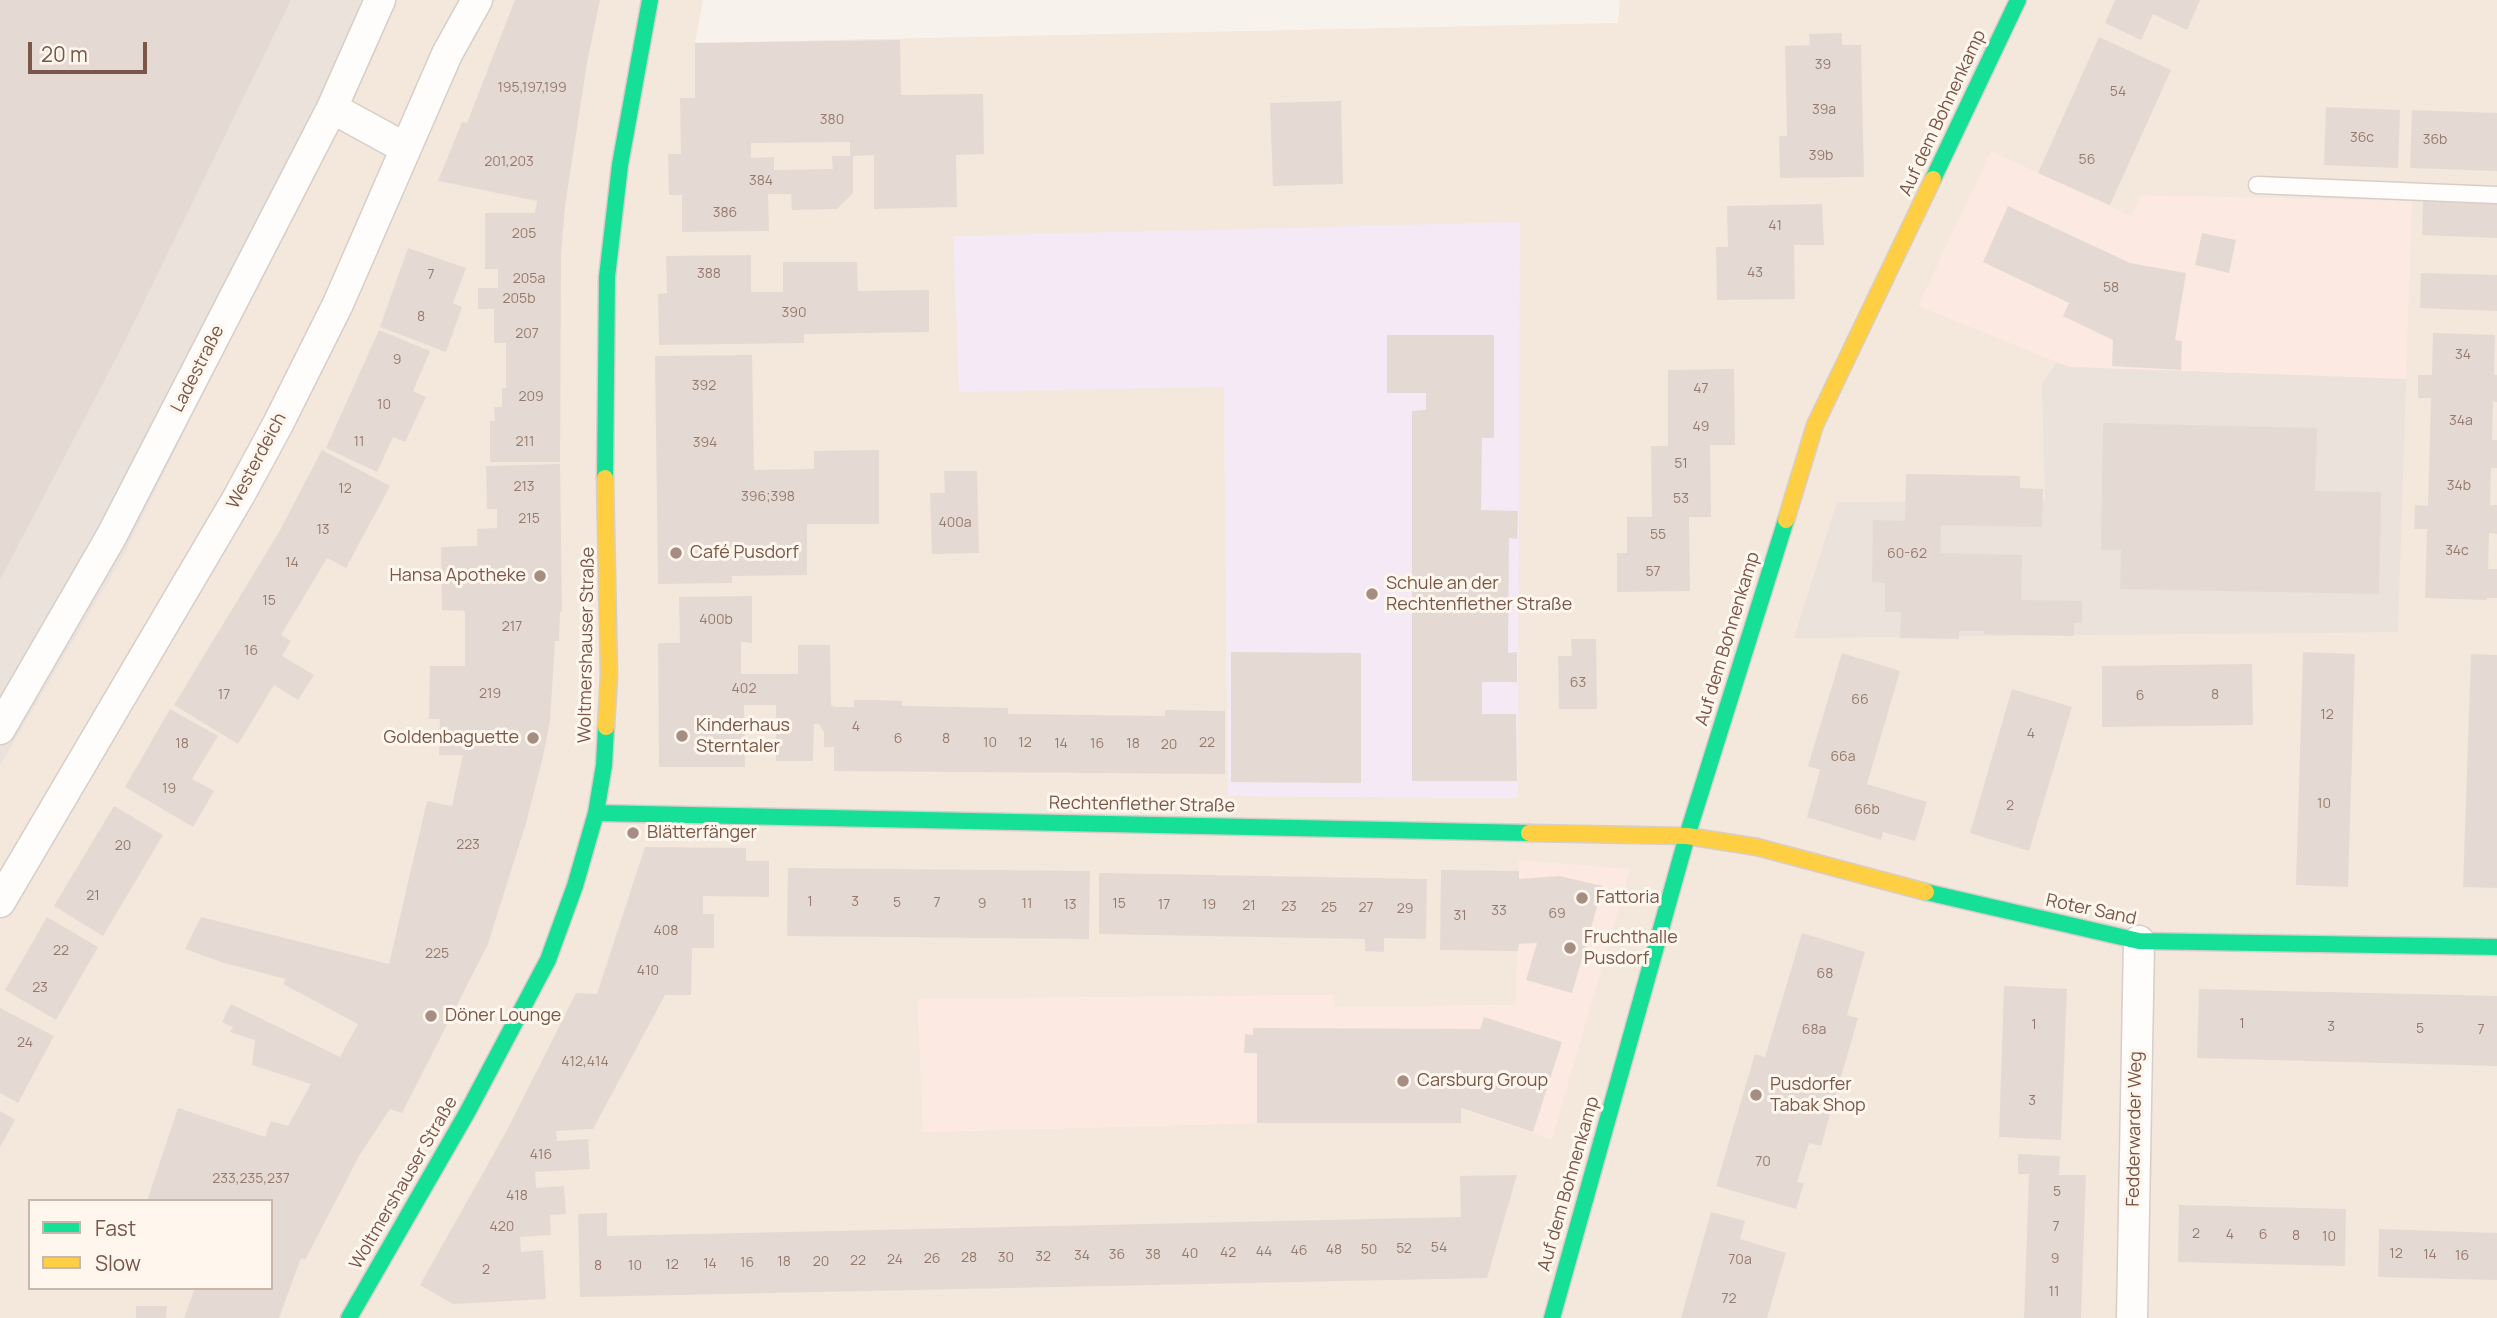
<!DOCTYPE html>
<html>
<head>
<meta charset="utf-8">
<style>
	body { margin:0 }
	#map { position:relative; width:2497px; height:1318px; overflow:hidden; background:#f8f2ec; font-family:Manrope,sans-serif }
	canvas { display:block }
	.legend { position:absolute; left:28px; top:1199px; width:245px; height:91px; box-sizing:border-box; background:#fff7ee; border:2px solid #cab7ac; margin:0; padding:9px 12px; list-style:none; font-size:21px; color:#7a5748 }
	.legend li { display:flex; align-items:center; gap:14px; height:35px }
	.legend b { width:35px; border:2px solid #cab7ac }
	.scale { position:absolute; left:28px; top:42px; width:119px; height:32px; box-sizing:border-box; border:4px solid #7a5748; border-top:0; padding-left:9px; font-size:21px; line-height:24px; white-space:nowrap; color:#7a5748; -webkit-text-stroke:5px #fff7ee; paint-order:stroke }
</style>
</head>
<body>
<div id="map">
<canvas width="2497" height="1318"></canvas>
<ul class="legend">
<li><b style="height:9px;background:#16e098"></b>Fast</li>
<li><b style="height:9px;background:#ffcf43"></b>Slow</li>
</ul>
<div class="scale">20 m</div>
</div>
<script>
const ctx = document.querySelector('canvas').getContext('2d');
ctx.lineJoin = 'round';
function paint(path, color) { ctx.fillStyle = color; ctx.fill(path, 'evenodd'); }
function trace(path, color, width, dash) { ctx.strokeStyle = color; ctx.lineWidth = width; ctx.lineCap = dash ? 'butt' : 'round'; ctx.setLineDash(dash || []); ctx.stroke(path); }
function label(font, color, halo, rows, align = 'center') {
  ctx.font = font + ' Manrope,sans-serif'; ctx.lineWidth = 6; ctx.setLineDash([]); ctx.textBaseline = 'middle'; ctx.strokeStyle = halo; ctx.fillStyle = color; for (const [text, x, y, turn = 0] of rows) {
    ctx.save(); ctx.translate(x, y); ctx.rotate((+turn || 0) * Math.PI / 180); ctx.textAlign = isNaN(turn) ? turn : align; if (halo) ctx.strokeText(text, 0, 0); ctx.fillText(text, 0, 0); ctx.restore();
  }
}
const residential = new Path2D(`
	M390 0H703L695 43 1618 23 1620 0H2497V1318H0V766L125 553 338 120ZM1224 387 1518 798 1228 796ZM1519 861 1552 1139 1461 1108 1460 1123H1257L923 1132 918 999 1333 995 1335 1007 1516 1005ZM30 1201H271V1288H30Z`);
const commercial = new Path2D(`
	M1991 151 2131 216 2141 195 2412 201 2406 379 2069 367 1918 306Z
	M1519 860 1630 869 1552 1140 1461 1109V1123H1257L923 1132 918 999 1334 995 1335 1007 1516 1005Z`);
const industrial = new Path2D(`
	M0 0H390L338 120 125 553 0 766Z
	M2057 362 2069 367 2406 379 2398 632 1794 638 1837 502 2045 501 2042 384Z`);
const education = new Path2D(`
	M1520 222 1518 798 1228 796 1224 387 959 392 953 236Z`);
const building = new Path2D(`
	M0 0H291L123 345 0 580Z
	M515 0H600L587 63 565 206 561 255 560 462H490V421H495L494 407H502V388H506V343H494V309H478V288H498V269H485V213H535L537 201 438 181 462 122 467 123Z
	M2115 0H2200L2187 30 2153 14 2141 40 2105 23Z
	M1842 33V45H1861L1864 177 1780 178 1779 136H1787L1785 46 1810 45 1809 34Z
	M2099 37 2171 70 2110 205 2038 173Z
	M900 40 901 95 983 94 984 154 956 155 957 207 874 209V155L853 156V193L837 209 792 210 791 194H768L769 231 682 232V195H669L668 154H681L680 98H695V43ZM850 142V156H832L833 169 774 170V157L751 158V143Z
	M1341 101 1343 184 1273 186 1270 103Z
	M2326 107 2400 110 2398 168 2324 165Z
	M2412 110 2497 113V171L2410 168Z
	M2423 201 2497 204V238L2422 235Z
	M1822 204 1824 245H1794L1795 299 1717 300 1716 247H1728L1727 206Z
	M2008 206 2130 263 2186 273 2175 340 2182 341 2181 370 2112 366 2113 340 2063 316 2069 303 1983 262Z
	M2202 233 2236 240 2229 273 2195 265Z
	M408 248 466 268 453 303 462 307 446 352 380 327Z
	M751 255V292H783V262H857L858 291 929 290V332L804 334V343L659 345 658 294 667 293 666 256Z
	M2421 273 2497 275V311L2420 308Z
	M379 330 430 351 413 391 426 397 405 442 393 437 377 472 326 448Z
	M2433 333 2495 335 2494 375H2497V402L2493 401 2492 440H2497V468H2491L2490 505H2497V534L2489 533 2488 569H2497V598H2487V600L2425 598 2427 529H2414L2415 505 2428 506 2431 398H2418V375H2432Z
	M1387 335H1494V438H1482L1481 510 1518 511 1517 539 1509 538 1508 653 1517 652V682H1482V714H1516L1517 781H1412V411L1426 410V393H1387Z
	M752 355 754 470 814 469V451L879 450V524H807V575L732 576V583L658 584 655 356Z
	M1734 369 1735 445H1710L1711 517H1689L1690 591 1617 592V553H1627V517H1652L1651 446H1668V370Z
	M2103 423 2317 428 2315 491 2381 492 2379 594 2120 589 2121 550H2101Z
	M322 450 390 486 346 568 327 558 281 635 291 641 282 656 314 675 298 700 274 685 238 744 174 705 279 532Z
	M560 464 562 611 560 612 559 641H555L550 721 543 757 526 823 488 944 402 1113 390 1109 359 1156 305 1260 301 1258 279 1318H184L195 1288H271V1201H147L178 1108 265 1137 271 1121 288 1126 311 1084 252 1065 255 1040 230 1032 233 1027 222 1022 231 1004 340 1057 358 1024 283 984 286 979 224 963 185 949 201 917 389 964 427 801 452 806 463 755H439L440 719H429L430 666H465V611L442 610 441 547 477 546V529L497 528V509H487L486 466Z
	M944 471H977L979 553 932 554 930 493H945Z
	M1906 474 2020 476V488L2043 489 2042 527 1941 525 1940 553 2022 555 2021 600 2082 601V623H2074V636L1984 634V631H1959V639L1900 638 1901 612H1885V583L1872 582 1873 520 1905 521Z
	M752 596V643L741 642V674H798V645H830L831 705 835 707H854V700H878L902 701V706L1008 708V714L1165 716V710L1225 711V774L834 771V747H824V732L819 724H814L813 761H776V705H744L745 767H659L658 643H680L679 597Z
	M1571 639H1596L1597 709H1559L1558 656H1572Z
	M1231 652 1361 653V783L1231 782Z
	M2303 652 2355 654 2348 887 2296 885Z
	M1842 653 1900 671 1867 784 1927 802 1915 841 1883 832 1881 840 1807 817 1820 770 1808 766Z
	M2471 654 2497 655V888L2463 887Z
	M2252 664 2253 725 2102 727V666Z
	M2012 689 2072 707 2029 851 1970 833Z
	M170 709 218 736 192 779 214 791 193 827 125 787Z
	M114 806 163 835 103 936 54 906Z
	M645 847 746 848V861H769V897L703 896V914H714V948H692L691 995H665L593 1129 556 1131 557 1141 588 1139 590 1169 535 1172 536 1188 564 1186 566 1214 550 1215 551 1235 520 1237 521 1252 543 1250 546 1299 453 1304 420 1285 505 1134 576 993 597 994Z
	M788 868 1090 871 1089 939 787 936Z
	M1441 870 1519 871V879L1559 876 1603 886 1572 993 1526 980 1537 943 1519 944 1518 951 1440 950Z
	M1099 873 1427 879 1426 939 1384 938V952L1365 951V939L1099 934Z
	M47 917 98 947 56 1020 5 990Z
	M1802 933 1865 952 1847 1015 1858 1018 1821 1146 1809 1143 1797 1182 1804 1183 1796 1209 1716 1186 1755 1054 1765 1057Z
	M2004 986 2067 989 2061 1140 1999 1137Z
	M2199 989 2497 996V1066L2197 1058Z
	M0 1008 54 1036 18 1103 0 1093Z
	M1484 1017 1562 1042 1533 1132 1461 1108V1123H1257V1053H1244L1245 1034 1253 1035V1028L1480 1029Z
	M0 1111 15 1120 0 1147Z
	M2018 1154 2060 1156 2059 1175H2086L2081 1318H2024L2029 1174H2018Z
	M1517 1175 1487 1278 580 1297 578 1214 607 1213V1236L1461 1217 1460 1176Z
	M2179 1205 2346 1209 2345 1266 2178 1262Z
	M1711 1212 1745 1221 1740 1239 1786 1253 1767 1318H1681Z
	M2379 1229 2497 1233V1280L2378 1277Z
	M136 1306H167L166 1318H136Z`);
const lane = new Path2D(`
	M2257 185 2497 195`);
const street = new Path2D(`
	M332 108 405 148
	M0 729 111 537 332 108 380 0
	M0 902 239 496 278 424 338 304 447 54 477 0
	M2132 1318 2139 941`);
const fast = new Path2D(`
	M1933 179 2018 0
	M605 478 607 277 620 165 650 0
	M596 813 1529 833
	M1926 892 2139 941 2497 947
	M349 1318 468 1111 548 960 575 886 596 813 604 765 606 727
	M1552 1318 1687 836 1786 520`);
const slow = new Path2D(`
	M605 478 609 675 606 727
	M1786 520 1815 425 1933 179
	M1529 833 1687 836 1757 847 1926 892`);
const markers = [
	[676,553,7,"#a68d81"],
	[540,576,7,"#a68d81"],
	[1372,594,7,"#a68d81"],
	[682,736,7,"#a68d81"],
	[533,738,7,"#a68d81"],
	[633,833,7,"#a68d81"],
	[1582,898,7,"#a68d81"],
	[1570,948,7,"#a68d81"],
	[431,1016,7,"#a68d81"],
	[1403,1081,7,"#a68d81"],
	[1756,1095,7,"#a68d81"]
];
const numberNames = [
	["39",1823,65],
	["195,197,199",532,88],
	["54",2118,92],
	["39a",1824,110],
	["380",832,120],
	["36c",2362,138],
	["36b",2435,140],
	["39b",1821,156],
	["56",2087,160],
	["201,203",509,162],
	["384",761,181],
	["386",725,213],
	["41",1775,226],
	["205",524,234],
	["43",1755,273],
	["388",709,274],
	["7",431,275],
	["205a",529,279],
	["58",2111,288],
	["205b",519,299],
	["390",794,313],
	["8",421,317],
	["207",527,334],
	["34",2463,355],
	["9",397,360],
	["392",704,386],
	["47",1701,389],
	["209",531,397],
	["10",384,405],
	["34a",2461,421],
	["49",1701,427],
	["11",359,442],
	["211",525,442],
	["394",705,443],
	["51",1681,464],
	["34b",2459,486],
	["213",524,487],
	["12",345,489],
	["396;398",768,497],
	["53",1681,499],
	["215",529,519],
	["400a",955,523],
	["13",323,530],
	["55",1658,535],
	["34c",2457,551],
	["60-62",1907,554],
	["14",292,563],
	["57",1653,572],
	["15",269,601],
	["400b",716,620],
	["217",512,627],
	["16",251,651],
	["63",1578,683],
	["402",744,689],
	["219",490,694],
	["17",224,695],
	["8",2215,695],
	["6",2140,696],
	["66",1860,700],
	["12",2327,715],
	["4",856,727],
	["4",2031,734],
	["6",898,739],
	["8",946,739],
	["10",990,743],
	["12",1025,743],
	["22",1207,743],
	["18",182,744],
	["14",1061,744],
	["16",1097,744],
	["18",1133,744],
	["20",1169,745],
	["66a",1843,757],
	["19",169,789],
	["10",2324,804],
	["2",2010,806],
	["66b",1867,810],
	["223",468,845],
	["20",123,846],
	["21",93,896],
	["1",810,902],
	["3",855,902],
	["5",897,903],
	["7",937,903],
	["9",982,904],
	["11",1027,904],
	["15",1119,904],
	["13",1070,905],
	["17",1164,905],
	["19",1209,905],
	["21",1249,906],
	["23",1289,907],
	["25",1329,908],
	["27",1366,908],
	["29",1405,909],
	["33",1499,911],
	["69",1557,914],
	["31",1460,916],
	["408",666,931],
	["22",61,951],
	["225",437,954],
	["410",648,971],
	["68",1825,974],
	["23",40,988],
	["1",2242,1024],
	["1",2034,1025],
	["3",2331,1027],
	["5",2420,1029],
	["68a",1814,1030],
	["7",2481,1030],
	["24",25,1043],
	["412,414",585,1062],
	["3",2032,1101],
	["416",541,1155],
	["70",1763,1162],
	["233,235,237",251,1179],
	["5",2057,1192],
	["418",517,1196],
	["420",502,1227],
	["7",2056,1227],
	["2",2196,1234],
	["4",2230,1235],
	["6",2263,1235],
	["8",2296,1236],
	["10",2329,1237],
	["54",1439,1248],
	["52",1404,1249],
	["48",1334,1250],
	["50",1369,1250],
	["46",1299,1251],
	["44",1264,1252],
	["42",1228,1253],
	["40",1190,1254],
	["12",2396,1254],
	["36",1117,1255],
	["38",1153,1255],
	["14",2430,1255],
	["34",1082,1256],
	["16",2462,1256],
	["32",1043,1257],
	["28",969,1258],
	["30",1006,1258],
	["26",932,1259],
	["9",2055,1259],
	["24",895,1260],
	["70a",1740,1260],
	["22",858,1261],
	["18",784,1262],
	["20",821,1262],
	["16",747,1263],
	["14",710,1264],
	["12",672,1265],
	["8",598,1266],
	["10",635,1266],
	["2",486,1270],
	["11",2054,1292],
	["72",1729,1299]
];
const streetNames = [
	["Auf dem Bohnenkamp",1943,113,-65],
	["Ladestraße",198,369,-63],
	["Westerdeich",257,461,-62],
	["Auf dem Bohnenkamp",1728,639,-73],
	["Woltmershauser Straße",587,645,-89],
	["Rechtenflether Straße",1142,805,1],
	["Roter Sand",2091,910,12],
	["Fedderwarder Weg",2135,1129,-89],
	["Woltmershauser Straße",404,1183,-60],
	["Auf dem Bohnenkamp",1569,1184,-74]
];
const poiNames = [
	["Café Pusdorf",690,553],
	["Hansa Apotheke",526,576,"right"],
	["Schule an der",1386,584],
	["Rechtenflether Straße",1386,605],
	["Kinderhaus",696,726],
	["Sterntaler",696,747],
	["Goldenbaguette",519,738,"right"],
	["Blätterfänger",647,833],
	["Fattoria",1596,898],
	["Fruchthalle",1584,938],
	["Pusdorf",1584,959],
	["Döner Lounge",445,1016],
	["Carsburg Group",1417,1081],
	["Pusdorfer",1770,1085],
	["Tabak Shop",1770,1106]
];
paint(residential, '#f4e7dc');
paint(commercial, '#fce9e2');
paint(industrial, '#ebe2dc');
paint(education, '#f4e9f4');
paint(building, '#e5dad3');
trace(lane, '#d7cec8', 19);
trace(street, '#d7cec8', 33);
trace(fast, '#d8cec8', 19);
trace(slow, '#d8cec8', 19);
trace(lane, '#fefdfc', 16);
trace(street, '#fefdfc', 30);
trace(fast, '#16e098', 16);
trace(slow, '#ffcf43', 16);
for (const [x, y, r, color] of markers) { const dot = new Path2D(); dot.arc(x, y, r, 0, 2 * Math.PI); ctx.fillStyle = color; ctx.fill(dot); trace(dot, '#fff7ee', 2.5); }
label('14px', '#967a6d', null, numberNames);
label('18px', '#7a5748', '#fff7ee', streetNames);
label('18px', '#7a5748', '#fff7ee', poiNames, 'left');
</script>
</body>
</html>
